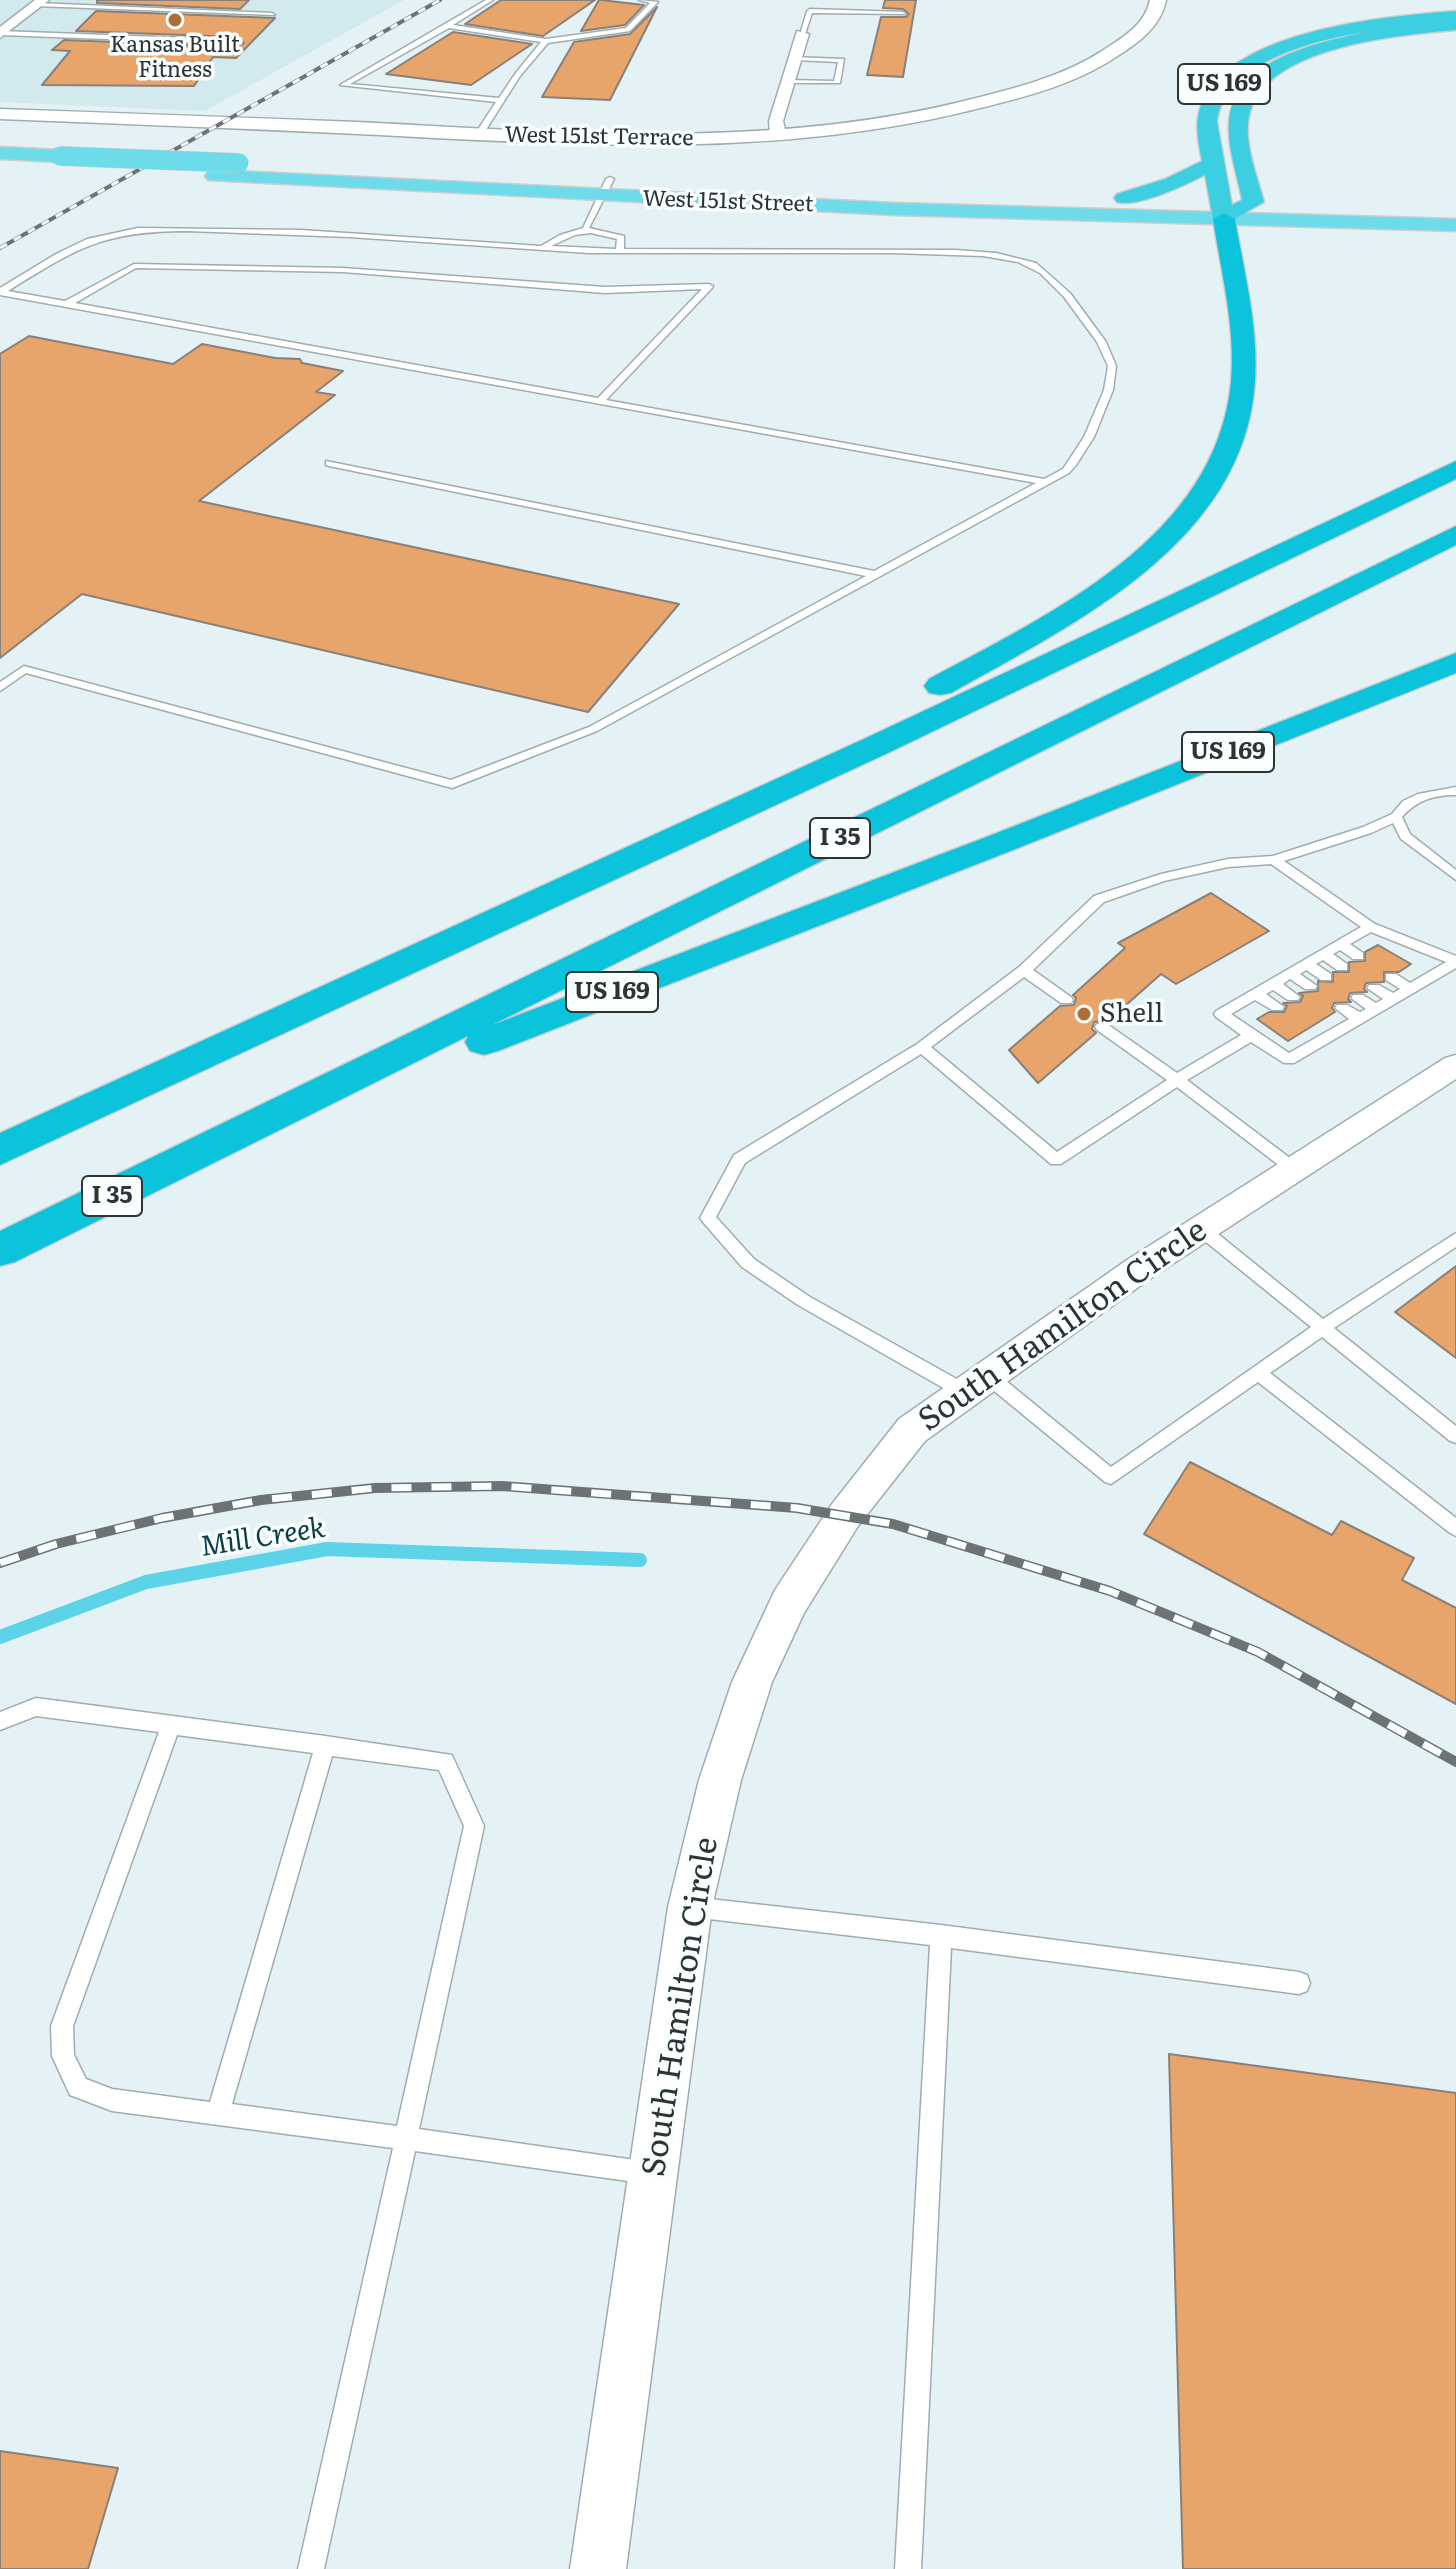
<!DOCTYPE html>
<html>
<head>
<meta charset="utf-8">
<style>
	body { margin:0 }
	canvas { display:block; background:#e5f2f5 }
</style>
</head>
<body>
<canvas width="1456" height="2569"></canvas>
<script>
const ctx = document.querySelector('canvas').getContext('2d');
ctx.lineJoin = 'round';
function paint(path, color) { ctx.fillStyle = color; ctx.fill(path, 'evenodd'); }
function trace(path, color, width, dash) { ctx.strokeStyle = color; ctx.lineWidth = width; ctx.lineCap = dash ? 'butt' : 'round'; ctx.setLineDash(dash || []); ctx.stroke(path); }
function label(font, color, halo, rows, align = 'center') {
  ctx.font = font + ' Literata,serif'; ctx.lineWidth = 7; ctx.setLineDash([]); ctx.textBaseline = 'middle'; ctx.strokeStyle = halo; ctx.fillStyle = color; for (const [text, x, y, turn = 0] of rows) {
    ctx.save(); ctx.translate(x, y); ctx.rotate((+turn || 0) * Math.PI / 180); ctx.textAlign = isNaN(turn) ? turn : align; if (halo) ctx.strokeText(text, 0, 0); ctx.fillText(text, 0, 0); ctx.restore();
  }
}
const built = new Path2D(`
	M0 0H404L205 111 0 102Z`);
const stream = new Path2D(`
	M0 1637 146 1582 327 1549 640 1560`);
const building = new Path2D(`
	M97 0H249L240 9 97 3Z
	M501 0H595L543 36 465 24Z
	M599 0H601L644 5 625 25 581 31Z
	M885 0H916L903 77 867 75 881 17H906L909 14 903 9 883 8Z
	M657 7 610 100 542 97 574 42 630 34Z
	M96 11 275 18 236 58 213 57 194 86 42 85 70 51 52 50 64 40 238 47 244 43 238 37 76 31Z
	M453 32 532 44 471 85 386 74Z
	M29 336 173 364 202 344 275 358 300 359 302 363 343 371 316 392 335 395 199 501 679 604 588 712 82 594 0 658V354Z
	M1211 893 1269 931 1176 984 1161 974 1108 1021 1094 1022 1092 1029 1096 1033 1038 1083 1009 1050 1060 1006 1074 1005 1076 998 1073 995 1125 948 1118 943Z
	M1378 945 1411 964 1399 972H1384V982L1366 983 1364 989 1367 992 1350 993 1348 999 1351 1002 1334 1003 1332 1008 1335 1012 1288 1041 1257 1019 1269 1012H1284L1287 1006 1283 1003 1300 1002 1303 996 1299 993 1318 991V981L1333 982V972H1349V962L1365 961V952Z
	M1456 1266V1358L1395 1312Z
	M1190 1462 1332 1535 1341 1521 1414 1558 1402 1580 1456 1608V1704L1144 1534Z
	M1169 2054 1456 2093V2569H1183Z
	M0 2451 118 2468 88 2569H0Z`);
const service = new Path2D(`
	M486 0H493L453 25 546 39 626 28 650 3 639 0 658 2 630 31 548 43 520 76 482 136 475 134 496 102 340 85ZM449 28 541 42 515 74 499 98 350 84Z
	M37 3 272 13 275 15 35 6Z
	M810 9 903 12 906 14 812 13 805 34 800 35 807 11Z
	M0 31 238 40 241 42 238 44 1 35Z
	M793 57 844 59 840 83H786L788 80 834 81 838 62 795 60Z
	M610 177 614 179 589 228 624 236V249L956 250 996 253 1036 263 1070 293 1106 342 1116 366 1113 390 1094 437 1076 465 1069 473 597 731 452 788 26 673 0 691V682L24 666 451 780 589 727 866 576 329 466 326 465V461L874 571 1036 483 0 295V288L56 254 87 239 138 228 301 230 541 246 560 235 583 228 606 179ZM188 231 349 237 589 253H893L983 256 1018 262 1040 273 1064 297 1097 342 1108 366 1104 390 1084 437 1063 469 1044 479 606 400 712 288 713 286 709 284 605 287 343 268 134 264 65 301 8 291C77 248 103 231 188 231ZM591 233 617 239 616 249 551 246 575 235ZM136 268 343 272 605 293 702 289 598 398 75 303Z
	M1456 787V795C1434 795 1417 800 1402 817L1410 834 1456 870V880L1401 839 1393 823 1371 833 1284 861 1375 924 1456 956V968L1294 1063H1284L1251 1042 1187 1080 1299 1165 1302 1169 1299 1173H1289L1177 1087 1061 1164H1051L921 1054 745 1163 716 1217 754 1259 810 1297 971 1387 973 1392 971 1397H959L798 1305 742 1267 703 1222 700 1218 734 1155 917 1044 1019 967 1094 896 1161 874 1228 859 1273 856 1363 827 1392 814 1403 801 1418 794ZM1271 864 1361 927 1216 1011 1214 1014 1216 1017 1241 1035 1177 1073 1107 1024H1097L1095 1027 1097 1030 1167 1080 1057 1152 931 1047 1024 977 1061 1003H1071L1073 1000 1071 997 1033 970 1104 902 1164 881 1228 867ZM1371 932 1446 962 1410 983 1396 974H1386V980L1400 989 1393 993 1379 985H1369L1367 988 1383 999 1376 1003 1363 995H1353L1351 998 1366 1009 1360 1012 1347 1005H1337L1335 1008 1349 1019 1289 1053 1231 1014 1255 1000 1272 1010H1282L1284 1007 1266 994 1273 990 1288 1000H1298L1300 997 1283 984 1290 979 1305 989H1315L1317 986 1300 974 1306 970 1321 980H1331V974L1316 964 1323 960 1337 970H1347V964L1333 954 1340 950 1353 959H1363V953L1350 944Z
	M1201 1223 1207 1225 1323 1319 1456 1233V1247L1334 1328 1456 1426V1443L1450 1441 1322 1337 1270 1373 1456 1518V1536L1450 1533 1258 1382 1111 1484 1105 1482 982 1381 980 1376 982 1371H994L1111 1467 1311 1327 1195 1233 1193 1229Z
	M36 1698 325 1736 452 1755 484 1826 419 2129 649 2162 657 2165 660 2173 657 2181 649 2184 415 2151 324 2569H298L393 2148 112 2111 70 2095 52 2056 51 2026 159 1732 36 1716 0 1730V1712ZM177 1735 313 1753 210 2102 112 2089 86 2079 74 2055 73 2026ZM332 1756 439 1770 464 1826 397 2126 232 2104Z
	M692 1897 941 1925 1299 1972 1307 1975 1310 1983 1307 1991 1299 1994 951 1948 921 2569H895L930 1945 692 1917 685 1914 682 1907 685 1900Z`);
const minor = new Path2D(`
	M35 0H49L0 38V27Z
	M797 31 809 34 783 121 786 134 778 139 770 134 769 121Z
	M1456 1055V1079L1151 1278 925 1441 858 1526 804 1613 772 1682 741 1780 712 1907 626 2569H570L668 1907 699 1780 732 1682 775 1590 832 1504 899 1419 1127 1260 1445 1058Z`);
const tertiary = new Path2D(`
	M1150 0H1166C1161 27 1138 43 1116 57 1072 86 1018 99 968 111 767 160 563 144 358 134 239 128 119 124 0 119V109C119 113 238 117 357 122 559 132 762 150 960 102 1008 90 1060 78 1102 51 1122 38 1145 25 1150 0Z`);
const primary = new Path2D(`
	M0 147 60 150 70 156 60 162 0 159Z
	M215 170 895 203 1456 219V231L895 215 208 180 205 176 208 172Z`);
const trunk = new Path2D(`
	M1456 11V30C1399 35 1269 46 1250 112 1242 140 1257 175 1264 202L1224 225 1213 219 1205 175C1185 185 1138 208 1117 202L1114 198 1117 194 1165 179 1202 161C1199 146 1195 127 1199 112 1220 30 1387 16 1456 11ZM1365 32C1317 43 1235 59 1229 121 1227 147 1237 174 1242 200L1232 205 1217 122C1223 62 1315 40 1365 32Z`);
const motorway = new Path2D(`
	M1224 213 1235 219C1244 272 1259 328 1255 382 1244 543 1075 623 951 693L940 695 929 693 924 686 929 679C1051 613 1216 538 1231 382 1236 328 1221 272 1213 219Z
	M1456 461V479L890 752 0 1165V1133L866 738Z
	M1456 526V545L492 1025 989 836 1456 653V673L1013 850 498 1051 484 1055 470 1051 465 1042 468 1036 15 1262 0 1266V1231Z`);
const railFar1 = new Path2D(`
	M0 248 440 0`);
const rail = new Path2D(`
	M0 1563 56 1544 162 1518 261 1500 375 1488 502 1486 797 1508 893 1524 1110 1591 1258 1652 1456 1762`);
const primaryBridge = new Path2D(`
	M60 156 239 163`);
const markers = [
	[175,20,8,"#ac6e34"],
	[1084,1014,8,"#ac6e34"]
];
const farPoinames = [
	["Kansas Built",175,46],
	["Fitness",175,71]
];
const farStreetnames = [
	["West 151st Terrace",599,137,1],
	["West 151st Street",728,202,2]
];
const shields = [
	[1224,84,92],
	[1228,752,92],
	[840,838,60],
	[612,992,92],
	[112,1196,60]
];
const shieldNames = [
	["US 169",1224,84],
	["US 169",1228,752],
	["I 35",840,838],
	["US 169",612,992],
	["I 35",112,1196]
];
const poiNames = [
	["Shell",1100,1014]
];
const waterNames = [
	["Mill Creek",263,1538,-9]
];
const nearStreetnames = [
	["South Hamilton Circle",1063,1326,-35],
	["South Hamilton Circle",681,2007,-81]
];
paint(built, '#d2e9ed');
trace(stream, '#5cd3e6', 14);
paint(building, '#e8a56b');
trace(building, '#888079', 2);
trace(service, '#a0adaf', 3);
trace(minor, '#a0adaf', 3);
trace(tertiary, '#a0adaf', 3);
trace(primary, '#cdcece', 3);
trace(trunk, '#cdcece', 3);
trace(motorway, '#cdcece', 3);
paint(service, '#fff');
paint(minor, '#fff');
paint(tertiary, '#fff');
paint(primary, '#6ddbe9');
paint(trunk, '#3ccfe2');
paint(motorway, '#0bc3db');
trace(railFar1, '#6c7375', 4);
trace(rail, '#6c7375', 10);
trace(railFar1, '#f9feff', 3, [8]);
trace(rail, '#f9feff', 7, [20]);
trace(primaryBridge, '#cdcece', 20, []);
trace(primaryBridge, '#6ddbe9', 19);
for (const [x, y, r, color] of markers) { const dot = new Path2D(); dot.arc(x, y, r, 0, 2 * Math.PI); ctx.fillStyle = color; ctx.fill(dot); trace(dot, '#f9feff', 3); }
label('22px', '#2e3334', '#f9feff', farPoinames);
label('22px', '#2e3334', '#f9feff', farStreetnames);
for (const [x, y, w] of shields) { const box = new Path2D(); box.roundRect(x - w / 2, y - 20, w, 40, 6); ctx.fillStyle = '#f9feff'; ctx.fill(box); trace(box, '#2e3334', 2); }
label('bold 24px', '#2e3334', null, shieldNames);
label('26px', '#2e3334', '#f9feff', poiNames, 'left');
label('italic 28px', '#074048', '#f9feff', waterNames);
label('32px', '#2e3334', '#f9feff', nearStreetnames);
</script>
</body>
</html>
